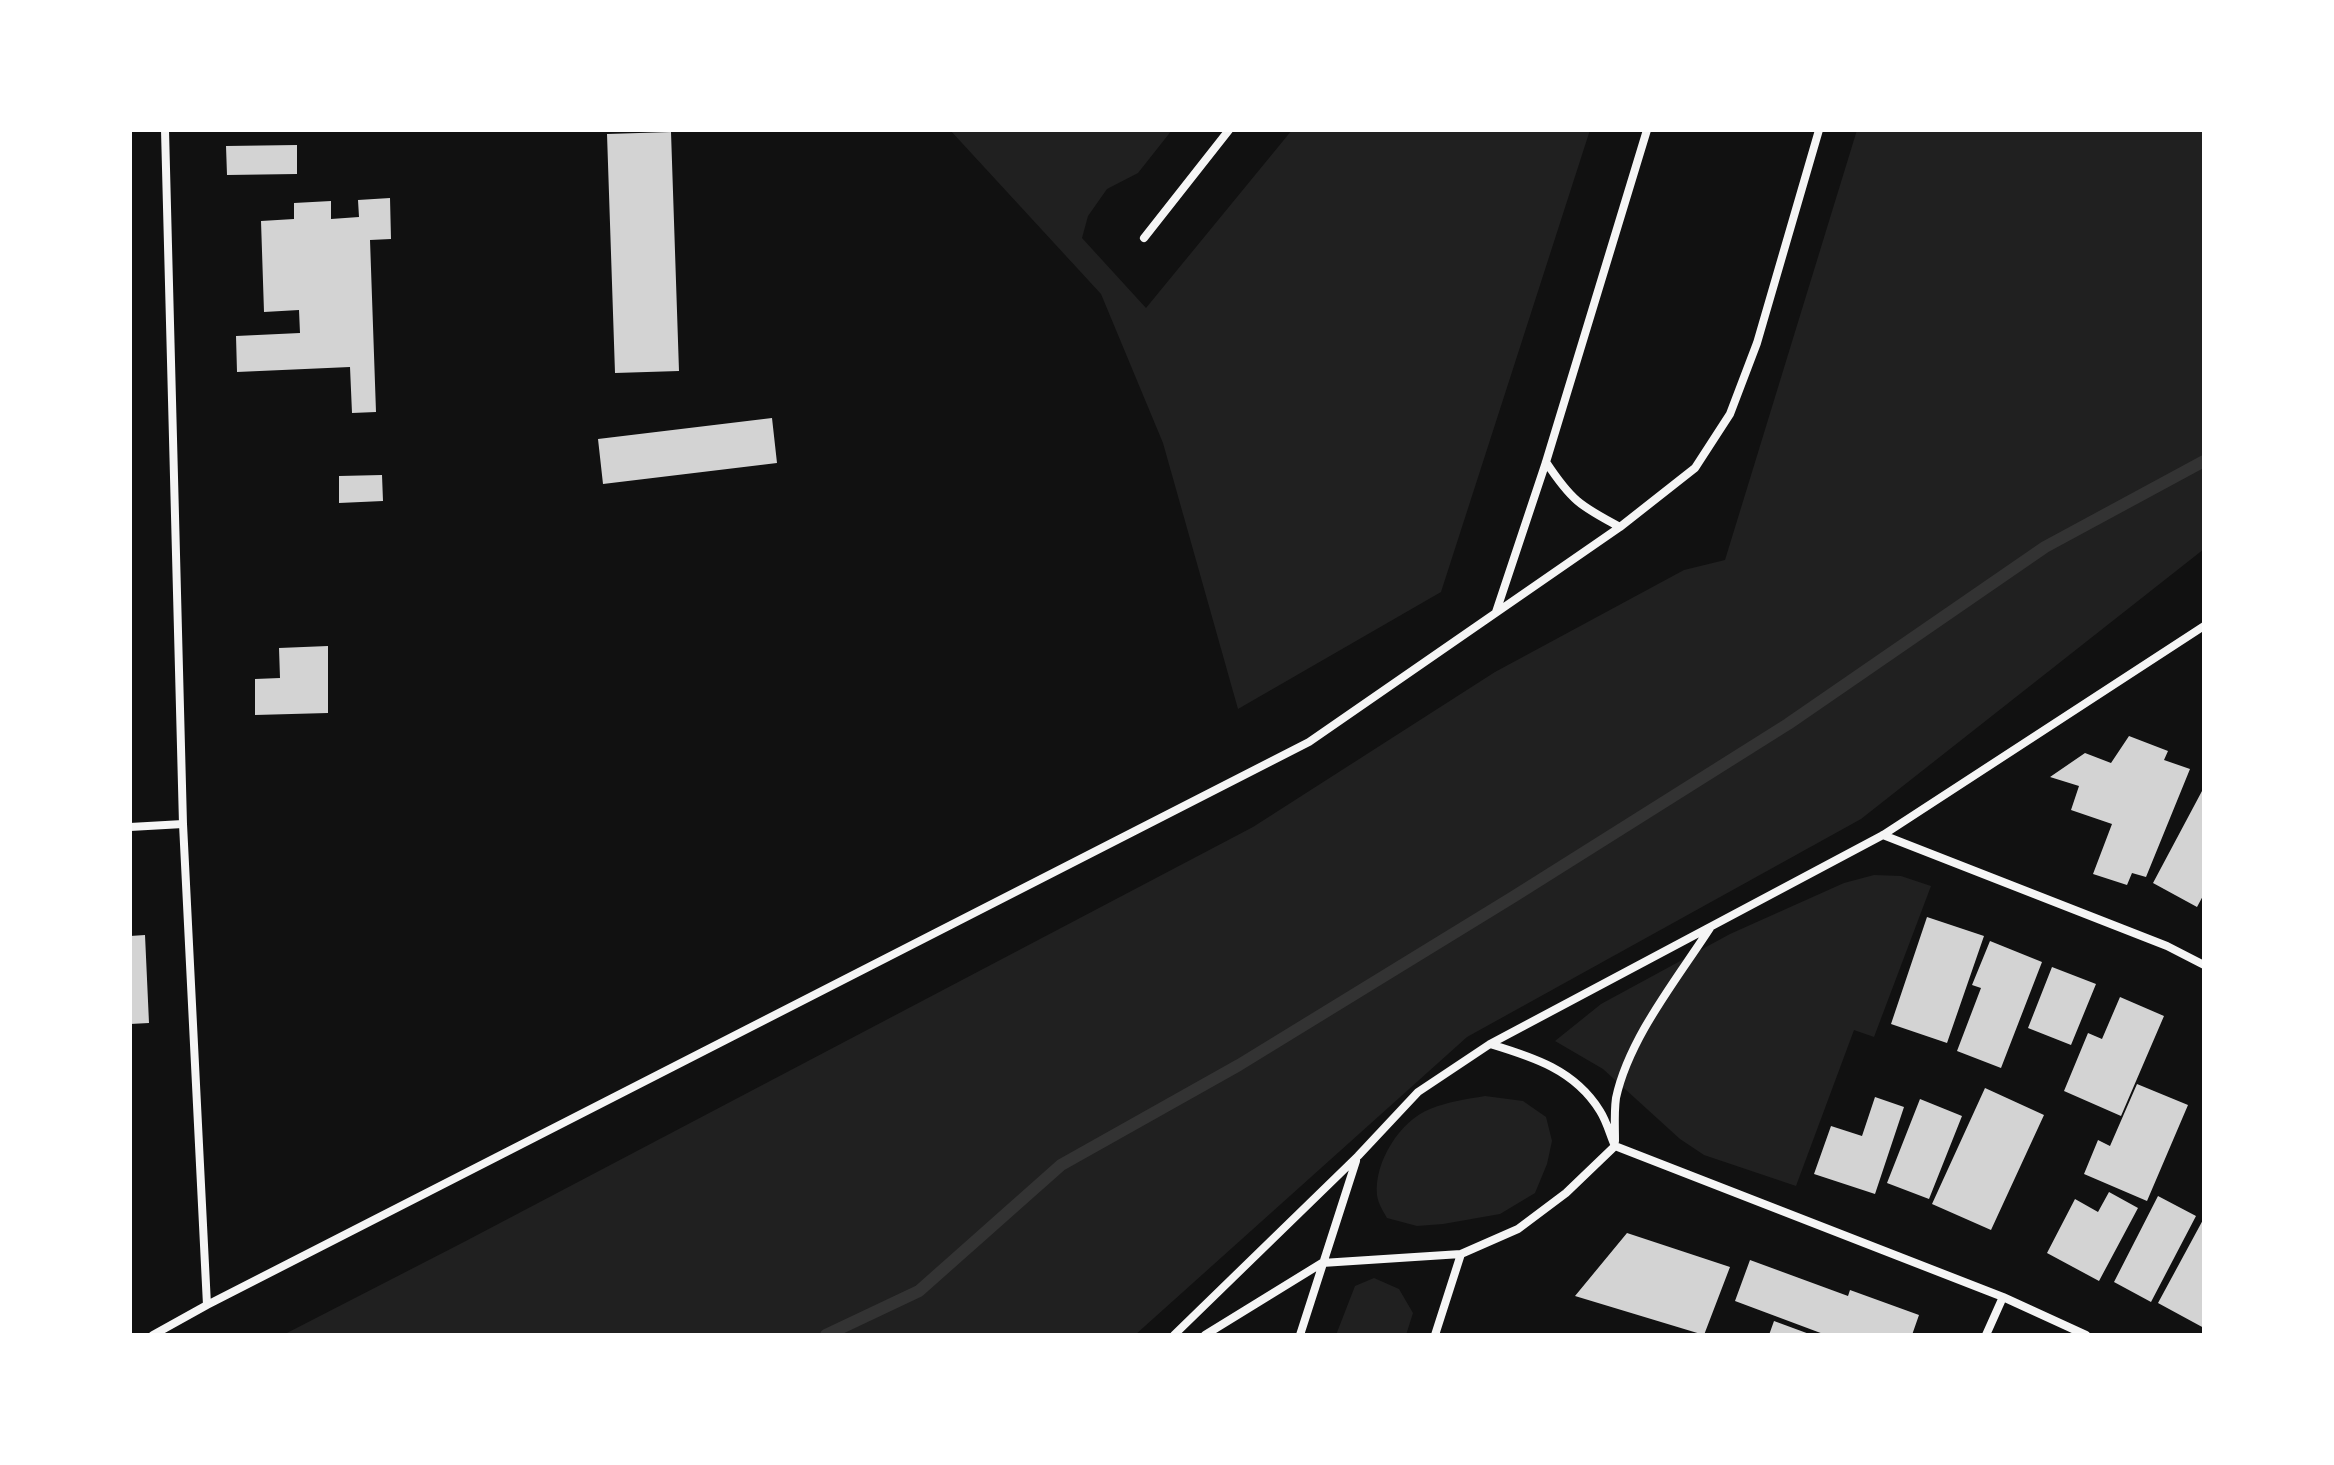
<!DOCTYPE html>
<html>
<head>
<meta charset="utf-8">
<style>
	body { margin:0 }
	#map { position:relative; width:2334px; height:1465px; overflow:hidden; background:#111; font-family:Poppins,sans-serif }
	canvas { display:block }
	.frame { position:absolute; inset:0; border:132px solid #fff; pointer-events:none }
</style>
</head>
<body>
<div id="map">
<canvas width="2334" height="1465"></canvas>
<div class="frame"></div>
</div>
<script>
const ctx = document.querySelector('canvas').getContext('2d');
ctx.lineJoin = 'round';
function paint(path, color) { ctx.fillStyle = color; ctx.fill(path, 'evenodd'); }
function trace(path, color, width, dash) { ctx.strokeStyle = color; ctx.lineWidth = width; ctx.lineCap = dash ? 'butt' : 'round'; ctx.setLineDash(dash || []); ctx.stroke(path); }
const green = new Path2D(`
	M950 130H1172L1138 173 1107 189 1088 216 1082 238 1146 308 1292 130H1590L1441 592 1238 709 1163 443 1101 294Z
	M1857 130H2204V549L1861 819 1467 1037 1135 1335H283L462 1243 1253 827 1495 672 1684 570 1725 560Z
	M1874 875 1901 876 1931 886 1874 1037 1854 1030 1796 1186 1704 1155 1680 1139 1603 1069 1555 1041 1601 1004 1730 934 1844 883Z
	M1485 1096 1523 1101 1546 1117 1552 1141 1547 1164 1535 1193 1500 1214 1443 1224 1417 1226 1387 1218C1383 1211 1378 1203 1377 1195 1374 1162 1400 1121 1430 1109 1447 1102 1467 1099 1485 1096Z
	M1374 1278 1399 1289 1413 1313 1406 1335H1336L1355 1286Z`);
const stream = new Path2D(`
	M826 1335 919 1291 1061 1165 1239 1065 1513 897 1788 724 2045 547 2204 461`);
const building = new Path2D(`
	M671 132 679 371 615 373 607 134Z
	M297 145V174L227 175 226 146Z
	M390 198 391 239 370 240 376 412 352 413 350 367 237 372 236 336 300 333 299 310 264 312 261 221 294 219V203L331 201V219L359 217 358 200Z
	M772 418 777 463 603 484 598 439Z
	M382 475 383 501 339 503V476Z
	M328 646V713L255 715V679L280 678 279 648Z
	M2129 736 2168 751 2164 760 2190 769 2146 877 2132 873 2127 885 2093 874 2112 824 2071 810 2079 786 2050 777 2085 753 2111 763Z
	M2202 791 2204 792V894L2197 907 2153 883Z
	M1927 917 1984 936 1947 1043 1891 1024Z
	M145 935 149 1023 130 1024V936Z
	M1990 941 2042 962 2001 1068 1957 1051 1981 988 1972 985Z
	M2052 967 2096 984 2071 1045 2028 1028Z
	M2120 997 2164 1016 2121 1116 2064 1091 2088 1033 2102 1039Z
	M2137 1084 2188 1105 2147 1201 2084 1174 2098 1140 2110 1146Z
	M1985 1088 2044 1115 1991 1230 1932 1204Z
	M1875 1097 1904 1107 1875 1194 1814 1174 1831 1126 1862 1136Z
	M1920 1099 1962 1116 1929 1199 1887 1183Z
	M2109 1192 2138 1208 2099 1281 2047 1253 2075 1199 2098 1212Z
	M2158 1196 2196 1216 2151 1302 2114 1282Z
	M2204 1218V1328L2158 1303Z
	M1627 1233 1730 1267 1704 1335 1575 1296Z
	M1750 1260 1848 1296 1850 1290 1919 1315 1912 1335H1826L1735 1301Z
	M1774 1321 1812 1335H1769Z`);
const minor = new Path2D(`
	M165 130 183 824 207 1305
	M1144 238 1229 130
	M1546 462C1571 500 1580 506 1620 527
	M1496 612 1546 462 1647 130
	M130 827 183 824
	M1883 835 2167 946 2204 965
	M1490 1044C1533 1057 1575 1070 1600 1111 1607 1122 1610 1135 1615 1146L2003 1297 2086 1335
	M1615 1141C1615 1127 1614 1112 1616 1098 1629 1038 1677 979 1710 928
	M153 1335 207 1305 1309 742 1620 527 1695 468 1730 414 1757 343 1819 130
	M1174 1335 1358 1156 1418 1092 1490 1044 1883 835 2204 626
	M1205 1335 1322 1263 1461 1254 1518 1229 1566 1193 1615 1146
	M1300 1335 1356 1161
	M1435 1335 1461 1254
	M1986 1335 2003 1297`);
paint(green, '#202020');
trace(stream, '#333', 12);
paint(building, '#d3d3d3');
trace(minor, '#f5f5f5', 8);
</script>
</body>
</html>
